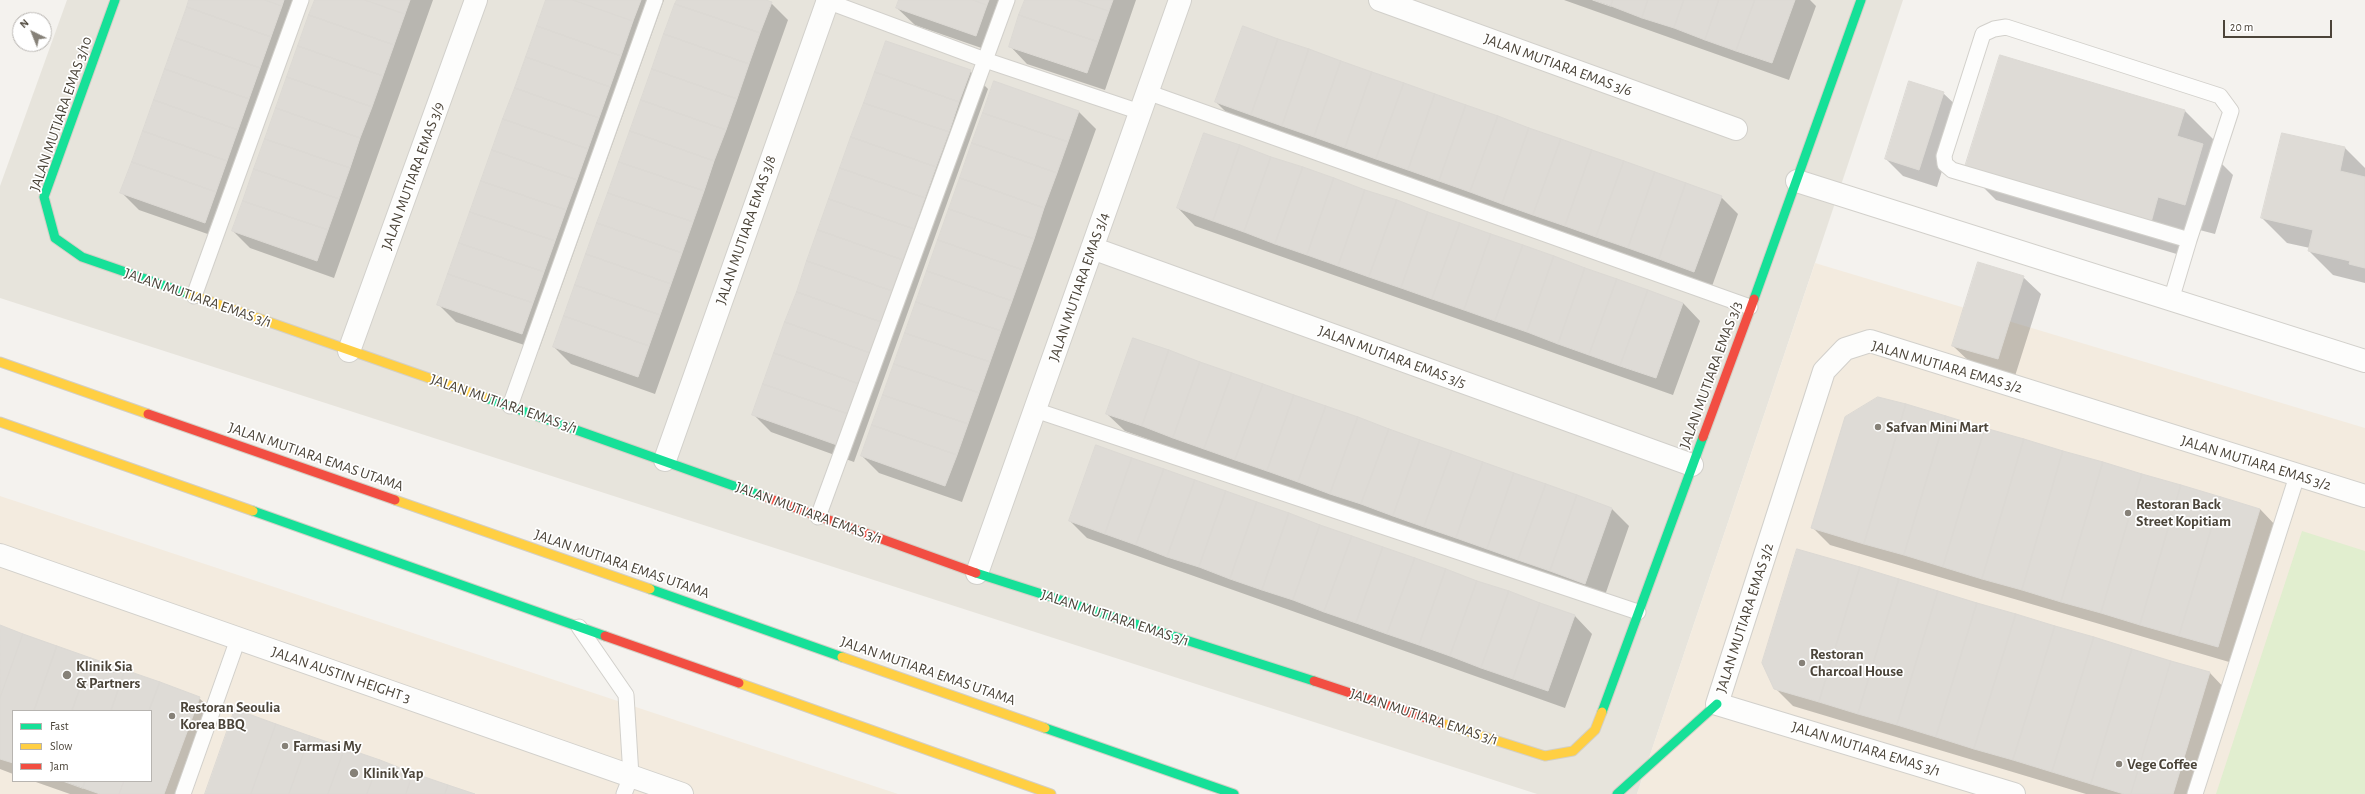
<!DOCTYPE html>
<html>
<head>
<meta charset="utf-8">
<style>
	body { margin:0 }
	#map { position:relative; width:2365px; height:794px; overflow:hidden; background:#f4f2ee; font-family:"Alegreya Sans",sans-serif }
	canvas { display:block }
	.legend { position:absolute; left:12px; top:710px; width:140px; height:72px; box-sizing:border-box; background:#fff; border:1px solid #b7b4b0; margin:0; padding:5px 7px; list-style:none; font-size:12px; color:#4b4439 }
	.legend li { display:flex; align-items:center; gap:8px; height:20px }
	.legend b { width:20px; border:1px solid #b7b4b0 }
	.north { position:absolute; left:12px; top:12px; width:40px; height:40px; box-sizing:border-box; background:#fff; border:1px solid #b7b4b0; border-radius:50%; rotate:317deg; font-size:11px; font-weight:700; line-height:16px; text-align:center; color:#4b4439 }
	.north::after { content:''; display:block; margin:auto; width:14px; height:18px; background:#868178; clip-path:polygon(50% 0,100% 100%,50% 72%,0 100%) }
	.scale { position:absolute; left:2223px; top:20px; width:109px; height:18px; box-sizing:border-box; border:2px solid #4b4439; border-top:0; padding-left:5px; font-size:12px; line-height:14px; white-space:nowrap; color:#4b4439; -webkit-text-stroke:3px #fff; paint-order:stroke }
</style>
</head>
<body>
<div id="map">
<canvas width="2365" height="794"></canvas>
<ul class="legend">
<li><b style="height:5px;background:#16e098"></b>Fast</li>
<li><b style="height:5px;background:#ffcf43"></b>Slow</li>
<li><b style="height:5px;background:#f24e42"></b>Jam</li>
</ul>
<div class="north">N</div>
<div class="scale">20 m</div>
</div>
<script>
const ctx = document.querySelector('canvas').getContext('2d');
ctx.lineJoin = 'round';
function paint(path, color) { ctx.fillStyle = color; ctx.fill(path, 'evenodd'); }
function trace(path, color, width, dash) { ctx.strokeStyle = color; ctx.lineWidth = width; ctx.lineCap = dash ? 'butt' : 'round'; ctx.setLineDash(dash || []); ctx.stroke(path); }
function label(font, color, halo, rows, align = 'center') {
  ctx.font = font + ' "Alegreya Sans",sans-serif'; ctx.lineWidth = 3.5; ctx.setLineDash([]); ctx.textBaseline = 'middle'; ctx.strokeStyle = halo; ctx.fillStyle = color; for (const [text, x, y, turn = 0] of rows) {
    ctx.save(); ctx.translate(x, y); ctx.rotate((+turn || 0) * Math.PI / 180); ctx.textAlign = isNaN(turn) ? turn : align; if (halo) ctx.strokeText(text, 0, 0); ctx.fillText(text, 0, 0); ctx.restore();
  }
}
const residential = new Path2D(`
	M67 0H1903L1637 794H1537L0 298V186Z`);
const commercial = new Path2D(`
	M1815 263 2365 428V794H1637Z
	M0 496 898 794H0ZM13 711H151V781H13Z`);
const green = new Path2D(`
	M2302 531 2365 551V794H2216Z`);
const shadow = new Path2D(`
	M190 0H307L222 239 139 210 122 193Z
	M316 0H433L334 278 250 248 233 231Z
	M547 0H664L539 350 456 322 438 304Z
	M678 0H763L771 3 788 20 655 394 571 364 554 347Z
	M900 0H1012L993 52 915 25 897 8Z
	M1026 0H1136L1105 90 1027 64 1010 46Z
	M1564 0H1810L1816 6 1789 80Z
	M2000 56 2185 111 2215 141 2211 153 2233 175 2215 234 2188 227 2180 255 1996 200 1966 170Z
	M970 71 988 89 854 462 771 432 754 415Z
	M995 83 1079 112 1096 129 962 502 879 473 862 456Z
	M1943 93 1961 110 1937 187 1903 176 1886 159Z
	M1216 102 1721 197 1738 214 1711 289 1233 119Z
	M2282 134 2345 148 2365 168V283L2333 275 2309 251 2310 248 2287 243 2262 218Z
	M1178 208 1683 303 1700 321 1673 395 1195 226Z
	M2023 277 2041 294 2015 376 1971 363 1953 346Z
	M1107 414 1612 509 1629 526 1603 601 1125 431Z
	M1097 447 1575 616 1592 634 1565 708 1087 538 1070 521Z
	M2260 509 2277 527 2236 664 1830 545 1813 528Z
	M1798 550 2210 673 2227 691 2195 794H2086L1793 706 1775 688Z
	M0 626 199 698 217 715 188 794H70L33 781H151V711H13V774L0 769Z`);
const building = new Path2D(`
	M189 0H265L282 6 271 37 187 7Z
	M265 0H284L282 6Z
	M315 0H365L405 14 394 45 309 15Z
	M365 0H410L405 14Z
	M546 0H573L633 21 621 56 537 26Z
	M573 0H641L633 21Z
	M677 0H766L772 2 760 33 675 4Z
	M899 0H973L987 5 976 36 896 8Z
	M973 0H989L987 5Z
	M1025 0H1076L1109 11 1098 42 1019 15Z
	M1076 0H1113L1109 11Z
	M1593 0H1613L1611 6Z
	M1613 0H1648L1642 18 1611 6Z
	M1648 0H1684L1674 28 1642 18Z
	M1684 0H1719L1705 40 1674 28Z
	M1719 0H1755L1736 51 1705 40Z
	M1755 0H1795L1772 63 1736 51Z
	M675 4 760 33 749 64 664 34Z
	M187 7 271 37 260 68 176 38Z
	M309 15 394 45 383 76 298 46Z
	M1019 15 1098 42 1087 73 1009 47Z
	M537 26 621 56 610 87 526 57Z
	M1243 26 1278 39 1251 115 1215 102Z
	M664 34 749 64 737 99 652 69Z
	M176 38 260 68 249 99 165 69Z
	M1278 39 1309 49 1282 126 1251 115Z
	M886 41 971 70 959 102 875 72Z
	M298 46 383 76 372 107 287 77Z
	M1309 49 1341 61 1314 137 1282 126Z
	M2000 55 2185 110 2177 136 2203 144 2185 205 2158 197 2150 226 1964 170Z
	M526 57 610 87 599 118 515 88Z
	M1341 61 1372 72 1345 148 1314 137Z
	M165 69 249 99 238 130 154 100Z
	M652 69 737 99 726 130 641 100Z
	M875 72 959 102 949 132 864 103Z
	M1372 72 1404 83 1376 159 1345 148Z
	M287 77 372 107 360 138 276 108Z
	M994 81 1079 111 1068 142 983 113Z
	M1909 81 1944 92 1919 170 1885 159Z
	M1404 83 1435 94 1408 170 1376 159Z
	M515 88 599 118 588 149 503 119Z
	M1435 94 1466 105 1439 181 1408 170Z
	M154 100 238 130 227 161 143 131Z
	M641 100 726 130 714 161 630 131Z
	M864 103 949 132 936 167 851 137Z
	M1466 105 1498 116 1470 192 1439 181Z
	M276 108 360 138 350 168 265 139Z
	M983 113 1068 142 1057 173 972 143Z
	M1498 116 1529 128 1502 204 1470 192Z
	M503 119 588 149 577 180 492 150Z
	M1529 128 1561 139 1533 215 1502 204Z
	M143 131 227 161 216 192 132 162Z
	M630 131 714 161 704 191 619 162Z
	M1204 133 1240 145 1213 221 1177 208Z
	M2282 133 2345 147 2340 171 2365 177V268L2349 264 2350 261 2308 251 2313 230 2261 218Z
	M851 137 936 167 925 198 840 168Z
	M265 139 350 168 339 199 254 169Z
	M1561 139 1592 150 1565 226 1533 215Z
	M972 143 1057 173 1044 208 960 178Z
	M1240 145 1271 157 1244 232 1213 221Z
	M492 150 577 180 566 210 481 181Z
	M1592 150 1624 161 1596 237 1565 226Z
	M1271 157 1303 167 1275 244 1244 232Z
	M1624 161 1655 172 1628 248 1596 237Z
	M132 162 216 192 205 223 120 193Z
	M619 162 704 191 693 222 608 193Z
	M1303 167 1334 178 1307 255 1275 244Z
	M840 168 925 198 914 229 829 199Z
	M254 169 339 199 328 230 243 201Z
	M1655 172 1686 183 1659 259 1628 248Z
	M960 178 1044 208 1034 239 949 209Z
	M1334 178 1365 190 1338 266 1307 255Z
	M481 181 566 210 555 241 470 212Z
	M1686 183 1722 196 1694 272 1659 259Z
	M1365 190 1397 200 1369 277 1338 266Z
	M608 193 693 222 682 253 597 223Z
	M829 199 914 229 903 260 818 230Z
	M1397 200 1428 212 1401 288 1369 277Z
	M243 201 328 230 317 261 232 231Z
	M949 209 1034 239 1023 270 938 240Z
	M470 212 555 241 544 272 459 243Z
	M1428 212 1460 223 1432 299 1401 288Z
	M597 223 682 253 671 284 586 254Z
	M1460 223 1491 234 1464 310 1432 299Z
	M818 230 903 260 892 291 807 261Z
	M1491 234 1523 245 1495 321 1464 310Z
	M938 240 1023 270 1012 301 927 271Z
	M459 243 544 272 533 303 448 274Z
	M1523 245 1554 256 1527 332 1495 321Z
	M586 254 671 284 660 315 575 285Z
	M1554 256 1585 268 1558 344 1527 332Z
	M807 261 892 291 881 322 797 292Z
	M1978 262 2024 276 1998 359 1952 346Z
	M1585 268 1617 279 1589 355 1558 344Z
	M927 271 1012 301 1001 331 916 302Z
	M448 274 533 303 522 334 437 305Z
	M1617 279 1648 290 1620 366 1589 355Z
	M575 285 660 315 649 346 564 316Z
	M1648 290 1683 303 1656 378 1620 366Z
	M797 292 881 322 870 353 785 322Z
	M916 302 1001 331 990 362 905 333Z
	M564 316 649 346 638 377 553 347Z
	M785 322 870 353 859 384 774 353Z
	M905 333 990 362 979 393 894 364Z
	M1133 338 1169 350 1142 426 1106 414Z
	M1169 350 1200 362 1173 438 1142 426Z
	M774 353 859 384 848 414 763 384Z
	M1200 362 1232 373 1204 449 1173 438Z
	M894 364 979 393 968 424 883 395Z
	M1232 373 1263 384 1235 460 1204 449Z
	M763 384 848 414 837 445 752 415Z
	M1263 384 1294 395 1267 471 1235 460Z
	M883 395 968 424 957 455 872 425Z
	M1294 395 1326 406 1298 482 1267 471Z
	M1878 397 1906 404 1864 544 1811 528 1845 417Z
	M1906 404 1946 416 1904 555 1864 544Z
	M1326 406 1358 417 1330 494 1298 482Z
	M1946 416 1985 428 1943 567 1904 555Z
	M1358 417 1389 429 1361 504 1330 494Z
	M872 425 957 455 945 486 861 456Z
	M1985 428 2024 439 1982 579 1943 567Z
	M1389 429 1420 440 1393 516 1361 504Z
	M2024 439 2063 451 2022 590 1982 579Z
	M1420 440 1452 451 1424 527 1393 516Z
	M1096 445 1132 458 1105 534 1069 521Z
	M1452 451 1483 462 1456 538 1424 527Z
	M2063 451 2103 462 2061 602 2022 590Z
	M1132 458 1164 469 1136 545 1105 534Z
	M1483 462 1514 473 1487 549 1456 538Z
	M2103 462 2142 474 2101 613 2061 602Z
	M1164 469 1195 480 1167 557 1136 545Z
	M1514 473 1546 484 1518 560 1487 549Z
	M2142 474 2181 485 2140 625 2101 613Z
	M1195 480 1226 491 1199 567 1167 557Z
	M1546 484 1577 495 1550 571 1518 560Z
	M2181 485 2221 497 2179 636 2140 625Z
	M1226 491 1257 502 1230 579 1199 567Z
	M1577 495 1612 508 1585 584 1550 571Z
	M2221 497 2260 509 2218 647 2179 636Z
	M1257 502 1289 513 1262 590 1230 579Z
	M1289 513 1320 525 1293 600 1262 590Z
	M1320 525 1352 536 1324 612 1293 600Z
	M1352 536 1383 547 1356 623 1324 612Z
	M1383 547 1415 558 1387 634 1356 623Z
	M1797 549 1860 567 1819 702 1774 689 1762 663Z
	M1415 558 1446 569 1419 645 1387 634Z
	M1860 567 1899 579 1858 714 1819 702Z
	M1446 569 1477 581 1450 656 1419 645Z
	M1899 579 1938 591 1897 725 1858 714Z
	M1477 581 1509 591 1481 668 1450 656Z
	M1509 591 1540 603 1513 679 1481 668Z
	M1938 591 1977 603 1936 737 1897 725Z
	M1540 603 1575 615 1548 691 1513 679Z
	M1977 603 2016 614 1974 749 1936 737Z
	M2016 614 2055 626 2013 760 1974 749Z
	M0 625 23 634 0 698Z
	M2055 626 2094 637 2052 772 2013 760Z
	M23 634 57 646 34 711H13V763L0 759V698Z
	M2094 637 2132 649 2091 784 2052 772Z
	M57 646 91 658 72 711H34Z
	M2132 649 2171 661 2131 794H2124L2091 784Z
	M91 658 125 670 111 711H72Z
	M2171 661 2210 672 2173 794H2131Z
	M125 670 160 682 149 711H111Z
	M160 682 200 697 164 794H119L124 781H151V711H149Z
	M235 709 276 724 251 794H205Z
	M276 724 310 736 289 794H251Z
	M310 736 345 748 328 794H289Z
	M345 748 380 760 367 794H328Z
	M380 760 413 773 406 794H367Z
	M413 773 448 785 445 794H406Z
	M63 781H85L83 788Z
	M85 781H124L119 794H100L83 788Z
	M448 785 475 794H445Z`);
const lane = new Path2D(`
	M824 0 985 60 1140 112
	M2006 27 2220 96 2231 111 2189 240 1952 170 1945 164 1944 156 1983 34 1994 29Z
	M1147 92 1750 307
	M194 296 301 0
	M2171 300 2189 240
	M510 406 655 0
	M1035 410 1638 612
	M818 517 1007 0
	M579 627 626 695 631 776 624 794
	M183 794 238 639
	M2195 794 2297 476`);
const street = new Path2D(`
	M1380 0 1736 129
	M1797 181 2365 361
	M1092 248 1692 465
	M349 351 476 0
	M665 460 828 0
	M0 555 682 794
	M977 573 1180 0
	M2014 794 1717 704 1824 371 1845 349 1870 341 2365 496`);
const fast = new Path2D(`
	M115 0 44 197 55 238 82 257 189 294
	M1754 299 1861 0
	M486 398 765 497
	M253 511 605 636
	M976 573 1314 681
	M650 589 842 657
	M1602 712 1703 437
	M1045 728 1234 794
	M1617 794 1717 704`);
const slow = new Path2D(`
	M189 294 486 398
	M0 362 148 414
	M0 422 253 511
	M395 500 650 589
	M842 657 1045 728
	M739 683 1051 794
	M1441 723 1545 756 1573 751 1595 730 1602 712`);
const jam = new Path2D(`
	M148 414 395 500
	M1703 437 1754 299
	M765 497 976 573
	M605 636 739 683
	M1314 681 1441 723`);
const markers = [
	[1878,427,4,"#868178"],
	[2128,513,4,"#868178"],
	[1802,663,4,"#868178"],
	[67,675,5,"#868178"],
	[172,716,4,"#868178"],
	[285,746,4,"#868178"],
	[2119,764,4,"#868178"],
	[354,773,5,"#868178"]
];
const streetNames = [
	["JALAN MUTIARA EMAS 3/6",1558,65,20],
	["JALAN MUTIARA EMAS 3/10",61,114,-71],
	["JALAN MUTIARA EMAS 3/9",413,176,-70],
	["JALAN MUTIARA EMAS 3/8",746,230,-71],
	["JALAN MUTIARA EMAS 3/4",1079,287,-71],
	["JALAN MUTIARA EMAS 3/1",198,298,19],
	["JALAN MUTIARA EMAS 3/5",1392,357,20],
	["JALAN MUTIARA EMAS 3/2",1947,367,16],
	["JALAN MUTIARA EMAS 3/3",1711,375,-70],
	["JALAN MUTIARA EMAS 3/1",504,404,19],
	["JALAN MUTIARA EMAS UTAMA",316,457,19],
	["JALAN MUTIARA EMAS 3/2",2256,463,17],
	["JALAN MUTIARA EMAS 3/1",809,513,20],
	["JALAN MUTIARA EMAS UTAMA",622,564,19],
	["JALAN MUTIARA EMAS 3/1",1115,618,18],
	["JALAN MUTIARA EMAS 3/2",1745,618,-72],
	["JALAN MUTIARA EMAS UTAMA",928,671,19],
	["JALAN AUSTIN HEIGHT 3",341,675,19],
	["JALAN MUTIARA EMAS 3/1",1424,717,18],
	["JALAN MUTIARA EMAS 3/1",1866,749,17]
];
const poiNames = [
	["Safvan Mini Mart",1886,427],
	["Restoran Back",2136,504],
	["Street Kopitiam",2136,521],
	["Restoran",1810,654],
	["Charcoal House",1810,671],
	["Klinik Sia",76,666],
	["& Partners",76,683],
	["Restoran Seoulia",180,707],
	["Korea BBQ",180,724],
	["Farmasi My",293,746],
	["Vege Coffee",2127,764],
	["Klinik Yap",363,773]
];
paint(residential, '#e7e4dc');
paint(commercial, '#f3ebdf');
paint(green, '#e1eecf');
paint(shadow, '#0003');
paint(building, '#dedbd6');
trace(building, '#dcd9d4', 1);
trace(lane, '#d2d0cb', 17);
trace(street, '#d2d0cb', 24);
trace(fast, '#d3cfc5', 11);
trace(slow, '#d3cfc5', 11);
trace(jam, '#d3cfc5', 11);
trace(lane, '#fdfdfc', 15);
trace(street, '#fdfdfc', 22);
trace(fast, '#16e098', 9);
trace(slow, '#ffcf43', 9);
trace(jam, '#f24e42', 9);
for (const [x, y, r, color] of markers) { const dot = new Path2D(); dot.arc(x, y, r, 0, 2 * Math.PI); ctx.fillStyle = color; ctx.fill(dot); trace(dot, '#fff', 1.5); }
label('15px', '#4b4439', '#fff', streetNames);
label('bold 15px', '#4b4439', '#fff', poiNames, 'left');
</script>
</body>
</html>
